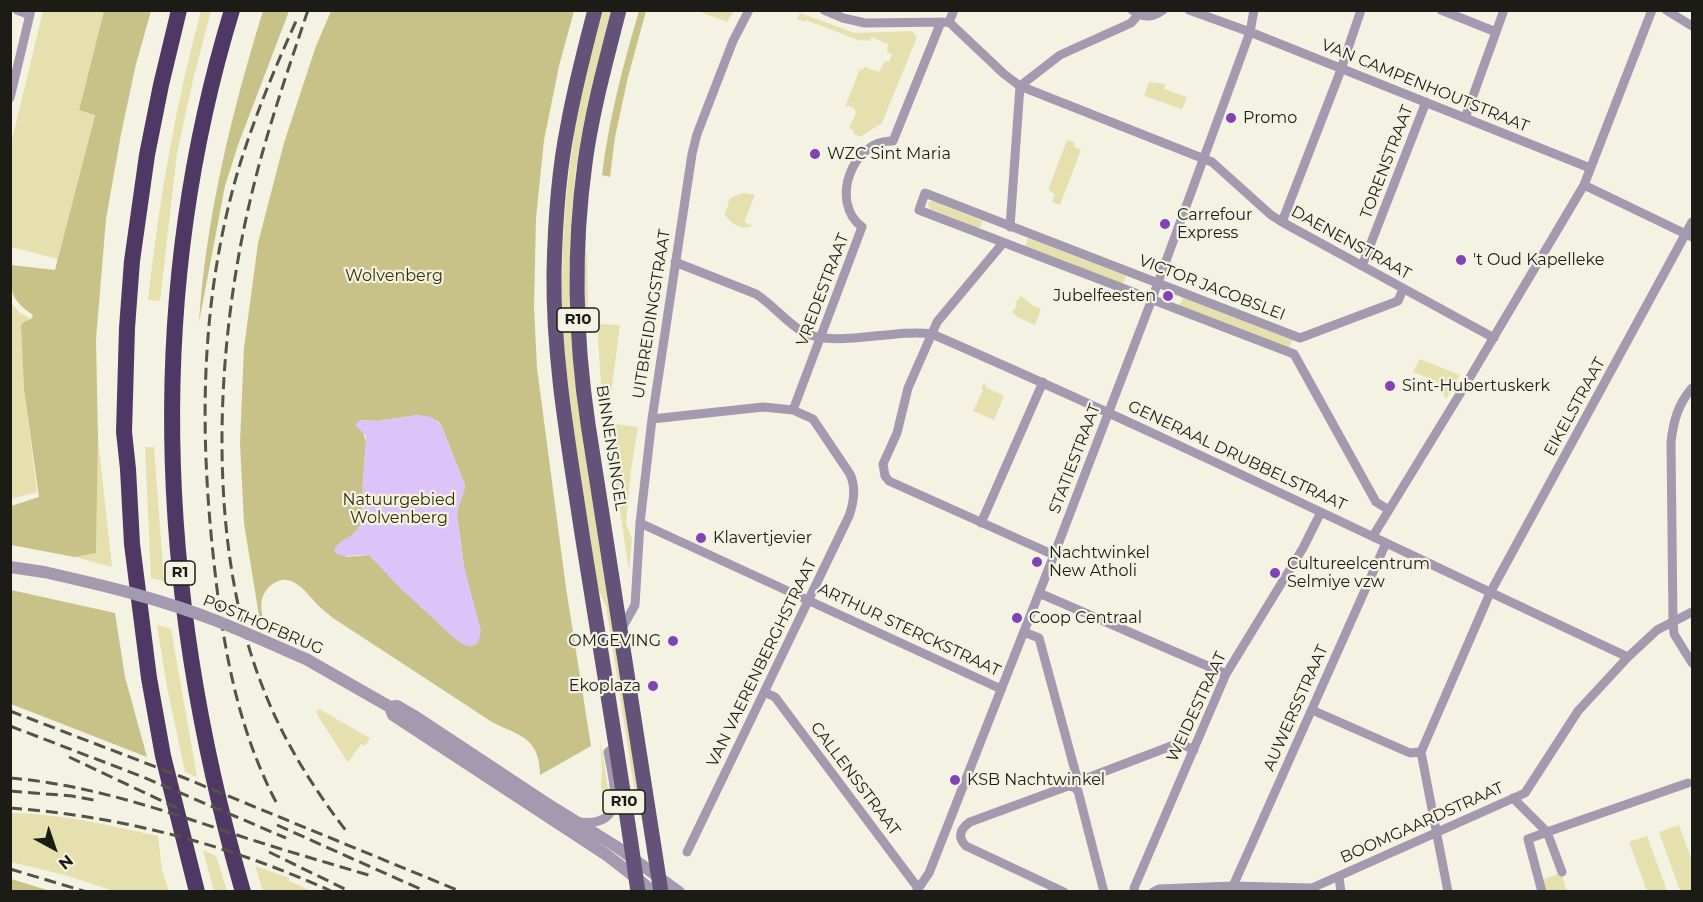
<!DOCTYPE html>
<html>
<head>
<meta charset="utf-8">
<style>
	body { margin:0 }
	#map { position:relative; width:1703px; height:902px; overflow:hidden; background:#f3f2e3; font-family:Montserrat,sans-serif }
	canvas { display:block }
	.frame { position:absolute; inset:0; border:12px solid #1c1c16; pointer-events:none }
	.north { position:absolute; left:24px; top:818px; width:60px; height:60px; -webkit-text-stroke:4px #f3f2e3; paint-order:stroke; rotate:140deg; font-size:16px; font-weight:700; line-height:24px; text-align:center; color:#1c1c16 }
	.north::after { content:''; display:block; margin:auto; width:21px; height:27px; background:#1c1c16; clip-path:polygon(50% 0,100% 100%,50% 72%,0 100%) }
</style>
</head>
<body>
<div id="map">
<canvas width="1703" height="902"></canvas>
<div class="frame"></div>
<div class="north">N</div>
</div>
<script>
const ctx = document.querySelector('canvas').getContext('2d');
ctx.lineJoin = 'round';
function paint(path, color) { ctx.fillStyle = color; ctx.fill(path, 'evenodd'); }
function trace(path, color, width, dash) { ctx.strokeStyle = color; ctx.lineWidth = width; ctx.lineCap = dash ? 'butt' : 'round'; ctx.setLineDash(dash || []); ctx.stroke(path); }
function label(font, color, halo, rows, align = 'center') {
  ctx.font = font + ' Montserrat,sans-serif'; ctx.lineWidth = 4.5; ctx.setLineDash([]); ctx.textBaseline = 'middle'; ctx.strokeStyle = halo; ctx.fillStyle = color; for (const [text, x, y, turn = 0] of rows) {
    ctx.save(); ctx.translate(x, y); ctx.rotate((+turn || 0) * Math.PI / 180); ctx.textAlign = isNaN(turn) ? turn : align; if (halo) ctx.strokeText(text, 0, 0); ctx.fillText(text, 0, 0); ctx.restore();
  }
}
const green = new Path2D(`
	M43 11H104L79 110 95 114 58 259 11 247V144Z
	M201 11H211L193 80 177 153 160 301 148 300C159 202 175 106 201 11Z
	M603 11H611C598 61 585 111 577 162 568 228 568 296 574 362L641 813H638L606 606 597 586C588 525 577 463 569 402 556 300 562 195 581 94 586 66 595 38 603 11Z
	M698 11H734L727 22Z
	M800 13 855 33 912 31 917 37 882 123 860 137 854 134 853 130 849 128 856 113 854 108 849 106 845 107 860 69 863 70 864 67 879 72 885 61 889 62 892 54 887 52 888 44 872 37 869 41 858 40 806 20 805 22 797 19Z
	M1149 82 1166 84 1164 89 1187 97 1182 109 1144 96Z
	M1067 140 1075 143 1074 147 1081 150 1060 205 1052 202 1055 194 1048 190Z
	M744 193 755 195 744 222 753 226C740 231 732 224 724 214 733 202 721 199 744 193Z
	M933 201 983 221 979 229 931 209 928 206 929 202Z
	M1028 238 1126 276 1123 284 1025 246Z
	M585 252H587L588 323 585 324Z
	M1021 296 1032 305 1041 309 1035 325 1017 317 1012 312 1017 305 1015 303Z
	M1183 297 1292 340 1289 349 1179 306Z
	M10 302 20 313 31 319 24 322 21 325 24 389 37 492 11 499Z
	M597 324 620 325 607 423 638 427 631 470 626 524 632 538 629 571 601 384Z
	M1420 359 1460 375 1446 399 1441 389 1442 384 1413 372Z
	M984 383 986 384 985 387 1004 396 994 420 973 411 983 390 981 389Z
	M98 439 112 567 75 557 96 553Z
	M145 447H154L164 581 151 578Z
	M157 625 171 629 197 777 185 772 167 687Z
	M319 709 370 738 365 746 361 744 349 761H347L318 716 316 711Z
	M600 738 608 789 612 791 611 801 608 806 606 793 601 792 602 770Z
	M11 813C61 814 109 825 158 836L162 870 169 891H114L61 874 11 862Z
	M1679 825 1692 861V891H1680L1659 832Z
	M1647 836 1667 891H1647L1629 842Z
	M203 850 216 856 227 891H214Z
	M255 866 289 878V881L312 891H263Z
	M1561 873 1567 891H1546L1542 880Z`);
const forest = new Path2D(`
	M104 11H151L136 64 121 134 106 219 96 339 98 439 96 553 75 557 11 545V506L39 497 24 389 21 325 24 322 31 319 33 315C10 299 10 291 11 265L55 270 95 115 79 110Z
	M263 11H289L238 145 225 186 199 322C206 217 232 111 263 11Z
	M331 11H574L559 66 544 140 536 218 534 307 537 368 566 588 591 746 540 775C540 737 519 736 492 722L333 618C328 614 323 610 319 606 306 593 290 567 269 587 260 596 260 606 263 618L259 616 244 523 240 443 244 348 258 243 284 143 316 46ZM418 415 438 421 442 427 465 485C464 496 458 504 457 515L464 566 416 602 369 555 346 557 343 541 349 538 355 532 360 526 362 517 363 480 366 441 363 432 360 420 377 421Z
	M639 11H646L628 77 615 137 610 177 602 175C609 119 623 65 639 11Z
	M11 590 115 613 125 677 147 757 11 704Z
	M11 879 50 891H11Z`);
const water = new Path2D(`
	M418 415C430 416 435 417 442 427L465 485C464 496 458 504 457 515L464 566 481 631 478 643C469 649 464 645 455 639L398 586 369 555C357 554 346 559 335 553L334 549C341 539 353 537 359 527 366 514 362 494 363 479 364 466 365 453 366 441V436L355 425 360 420 377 421Z`);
const minor = new Path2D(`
	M17 10 30 15
	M824 10 843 18 865 23 949 22 954 10
	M1132 10C1142 18 1152 18 1163 10
	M1189 10 1250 32 1590 168
	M1441 10 1496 32
	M1666 10 1692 26
	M949 22 1004 74 1020 86 1212 162 1271 215 1282 222 1494 338
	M1020 86 1060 55 1131 23 1138 15
	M10 98 31 10
	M1465 118 1504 10
	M1584 185 1692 237
	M1282 222 1339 75 1361 10
	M1010 227 1020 86
	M1003 243 937 322 908 388 897 433 883 464 885 476 889 481 1054 555
	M675 262 756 294C773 305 786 322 803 332 835 349 894 328 932 334 1167 436 1396 549 1628 657
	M1362 266 1426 102
	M1300 338 1398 301 1403 289
	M1294 354 919 210 925 193 1300 338
	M1294 354 1376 502 1389 510
	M1692 388C1678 404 1673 422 1671 443L1673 622 1674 634 1692 663
	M793 410 862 227C829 203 852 139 893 141L941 22
	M652 419 763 407 793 410 813 419 850 474C856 487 854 502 849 516L687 852
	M640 523 1001 689
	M981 523 1043 382
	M1373 536 1466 384 1584 185 1652 10
	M1039 593 1226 674
	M621 630 635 605 640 523 652 419 692 154 697 134 733 41 749 10
	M1024 632 1039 638 1077 778 1082 780 1179 743 1194 750
	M764 692 775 697 918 888
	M1312 710 1410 753 1421 752
	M1513 798 1547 832 1528 839 1542 892
	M579 822C629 828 613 782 608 752L615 747
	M1562 872 1547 832 1688 783
	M1339 877 1341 892
	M1233 886 1386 543
	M916 892 929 873 1054 555 1152 299 1250 32 1254 10
	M1064 892 966 846C957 837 960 829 970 822L1068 786 1074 787 1078 791 1104 892
	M1135 892 1134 888 1226 674 1303 548 1321 512
	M1153 892 1159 889 1233 886 1312 888 1525 793 1578 711 1628 657 1657 630 1692 612
	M1448 892 1421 752 1490 593 1692 222`);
const tertiary = new Path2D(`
	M10 567 44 572
	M306 659 390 707 397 706 416 717 546 803 617 847 679 892
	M390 707 393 715 608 856 654 892`);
const primary = new Path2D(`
	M595 10C585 48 575 86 568 125 558 174 555 224 554 273 553 361 569 447 582 534 601 653 621 772 638 892
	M619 10C606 61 592 111 585 163 573 250 575 337 588 424L661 892`);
const motorway = new Path2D(`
	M179 10 161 85 147 155 132 261 127 328 124 432 128 469 132 544 149 678 163 756 197 892
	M232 10C143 302 159 601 243 892`);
const rail = new Path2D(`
	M308 10C287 73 265 136 250 201 215 349 206 545 263 688 283 740 313 788 347 832
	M10 711 182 777 462 892
	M10 726 143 777 286 838
	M69 757 177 808
	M10 778C94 785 171 813 249 839 290 852 331 864 372 876
	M10 791 72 796 99 801
	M276 802C237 727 223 646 214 563 199 427 200 296 240 164 256 113 276 65 298 17
	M10 808C122 816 229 845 331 891
	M277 825 427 892
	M269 852 351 892
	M10 869 87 892`);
const tertiaryBridge = new Path2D(`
	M44 572C102 585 161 599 217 621 247 633 276 646 306 659`);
const markers = [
	[1231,118,6,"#8242b6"],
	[815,154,6,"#8242b6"],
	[1165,224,6,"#8242b6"],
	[1461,260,6,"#8242b6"],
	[1168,296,6,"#8242b6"],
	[1390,386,6,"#8242b6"],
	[701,538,6,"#8242b6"],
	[1037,562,6,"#8242b6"],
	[1275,573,6,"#8242b6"],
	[1017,618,6,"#8242b6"],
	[673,641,6,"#8242b6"],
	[653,686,6,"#8242b6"],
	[955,780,6,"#8242b6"]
];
const shields = [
	[578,320,42],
	[180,573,30],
	[624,802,42]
];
const shieldNames = [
	["R10",578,320],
	["R1",180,573],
	["R10",624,802]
];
const streetNames = [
	["VAN CAMPENHOUTSTRAAT",1425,86,22],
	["TORENSTRAAT",1387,162,-69],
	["DAENENSTRAAT",1351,243,29],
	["VICTOR JACOBSLEI",1212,288,21],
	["VREDESTRAAT",823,290,-69],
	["UITBREIDINGSTRAAT",652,314,-81],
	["EIKELSTRAAT",1575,407,-61],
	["BINNENSINGEL",611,448,81],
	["GENERAAL DRUBBELSTRAAT",1237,456,25],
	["STATIESTRAAT",1075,459,-69],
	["POSTHOFBRUG",263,625,23],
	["ARTHUR STERCKSTRAAT",909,630,25],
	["VAN VAERENBERGHSTRAAT",762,663,-64],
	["WEIDESTRAAT",1197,707,-65],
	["AUWERSSTRAAT",1296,708,-66],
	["CALLENSSTRAAT",855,779,53],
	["BOOMGAARDSTRAAT",1422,823,-24]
];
const poiNames = [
	["Promo",1243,118],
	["WZC Sint Maria",827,154],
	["Carrefour",1177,215],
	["Express",1177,233],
	["'t Oud Kapelleke",1473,260],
	["Jubelfeesten",1156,296,"right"],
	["Sint-Hubertuskerk",1402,386],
	["Klavertjevier",713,538],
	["Nachtwinkel",1049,553],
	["New Atholi",1049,571],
	["Cultureelcentrum",1287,564],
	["Selmiye vzw",1287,582],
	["Coop Centraal",1029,618],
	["OMGEVING",661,641,"right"],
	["Ekoplaza",641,686,"right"],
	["KSB Nachtwinkel",967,780]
];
const parkNames = [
	["Wolvenberg",394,276],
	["Natuurgebied",399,500],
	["Wolvenberg",399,518]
];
paint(green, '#e6e0af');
paint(forest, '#c8c188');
paint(water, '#ddc4f8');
trace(minor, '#a49ab0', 9);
trace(tertiary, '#a49ab0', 12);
trace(primary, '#655279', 15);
trace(motorway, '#4f3964', 16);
trace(rail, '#53534a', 3, [12, 6]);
trace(tertiaryBridge, '#a49ab0', 12);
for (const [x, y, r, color] of markers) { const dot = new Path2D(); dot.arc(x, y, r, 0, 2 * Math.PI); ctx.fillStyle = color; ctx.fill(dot); trace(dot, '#f3f2e3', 2); }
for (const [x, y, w] of shields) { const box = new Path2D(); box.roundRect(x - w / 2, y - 12, w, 24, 4.5); ctx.fillStyle = '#f3f2e3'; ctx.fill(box); trace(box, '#1c1c16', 1.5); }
label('bold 15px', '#1c1c16', null, shieldNames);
label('16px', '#1c1c16', '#f3f2e3', streetNames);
label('16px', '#1c1c16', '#f3f2e3', poiNames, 'left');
label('16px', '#363001', '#f3f2e3', parkNames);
</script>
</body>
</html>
